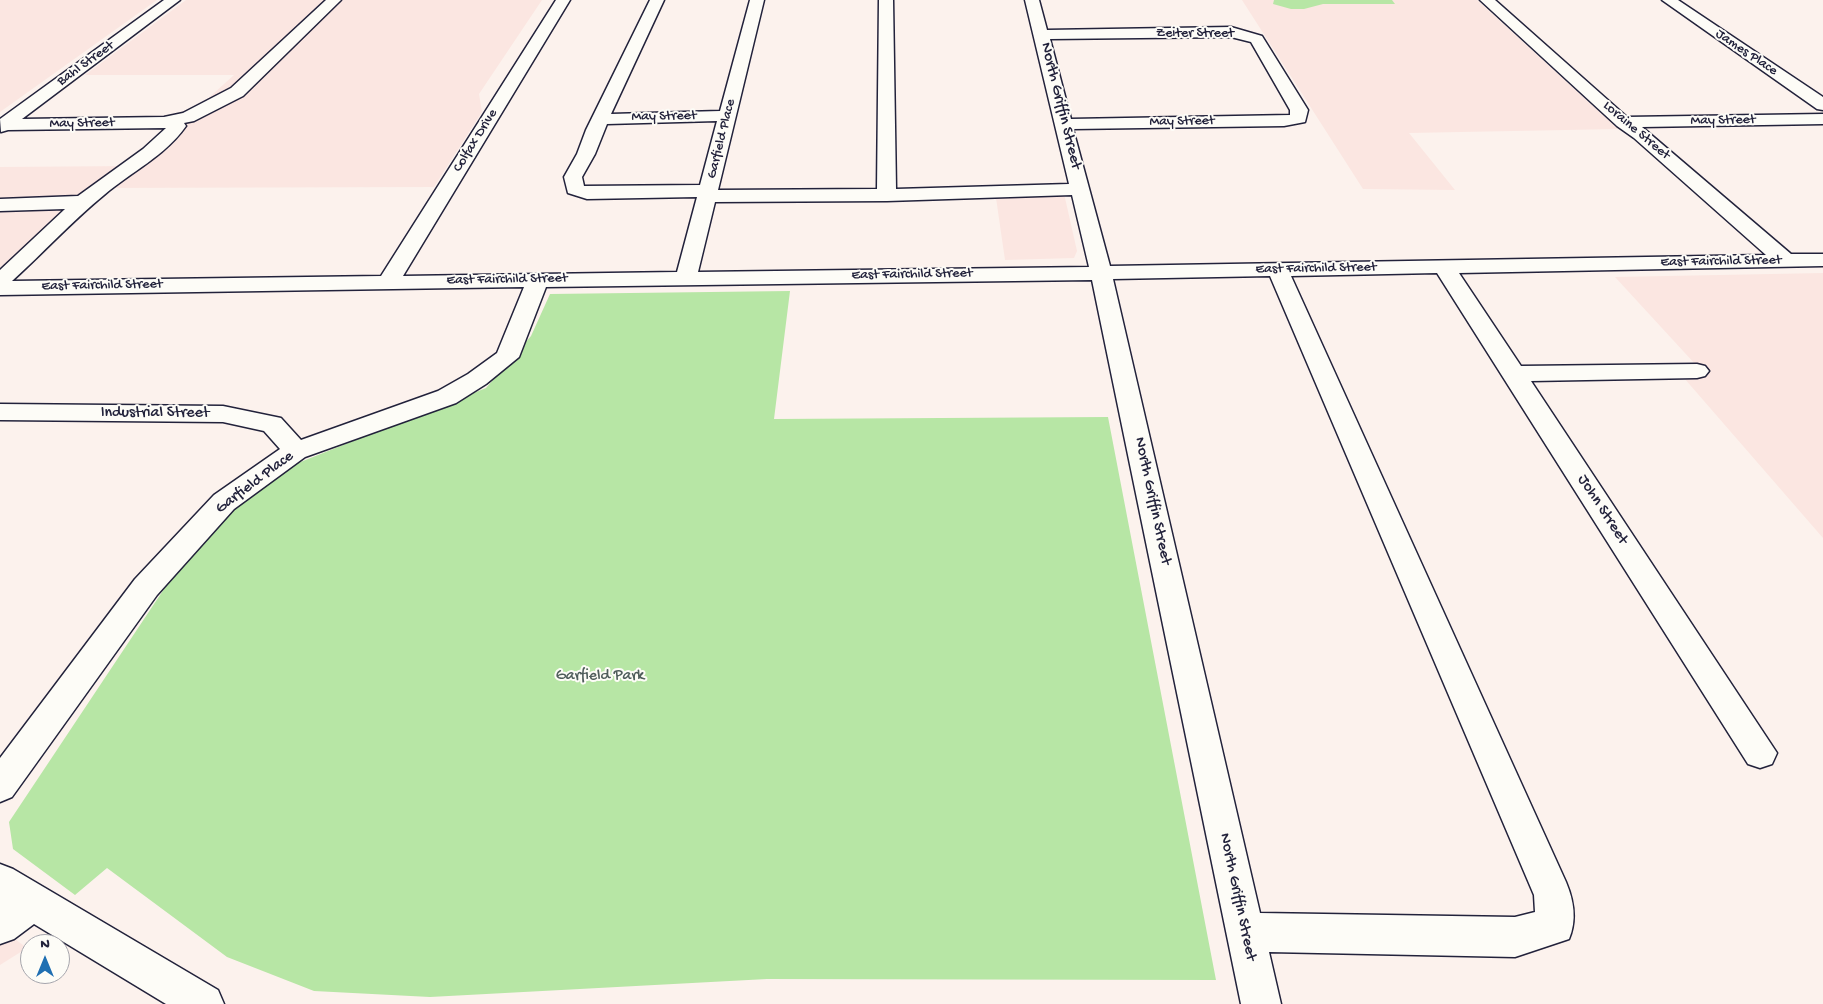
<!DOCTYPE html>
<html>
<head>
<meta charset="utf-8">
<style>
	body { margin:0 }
	#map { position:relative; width:1823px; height:1004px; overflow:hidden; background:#fcf2ed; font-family:"Gochi Hand",sans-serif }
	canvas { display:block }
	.north { position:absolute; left:20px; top:934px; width:50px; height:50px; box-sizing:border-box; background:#fdfcf7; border:1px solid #a5a5ac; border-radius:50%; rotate:0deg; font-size:14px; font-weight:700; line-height:20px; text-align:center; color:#22223b }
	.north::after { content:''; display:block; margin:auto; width:18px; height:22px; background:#1f6fb2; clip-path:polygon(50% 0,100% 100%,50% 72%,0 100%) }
</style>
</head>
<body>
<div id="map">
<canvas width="1823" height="1004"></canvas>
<div class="north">N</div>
</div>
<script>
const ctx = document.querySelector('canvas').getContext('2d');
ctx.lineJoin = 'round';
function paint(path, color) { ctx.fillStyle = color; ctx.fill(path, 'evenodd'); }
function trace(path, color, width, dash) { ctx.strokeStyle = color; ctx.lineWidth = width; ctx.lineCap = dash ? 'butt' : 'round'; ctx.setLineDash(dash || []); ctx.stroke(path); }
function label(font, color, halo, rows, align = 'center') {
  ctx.font = font + ' "Gochi Hand",sans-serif'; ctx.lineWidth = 4; ctx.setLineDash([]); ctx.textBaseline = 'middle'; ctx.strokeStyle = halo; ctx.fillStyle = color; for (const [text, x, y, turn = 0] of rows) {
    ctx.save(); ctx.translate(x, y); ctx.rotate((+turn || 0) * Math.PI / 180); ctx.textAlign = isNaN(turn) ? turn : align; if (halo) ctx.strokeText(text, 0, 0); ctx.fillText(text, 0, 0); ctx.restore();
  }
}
const built = new Path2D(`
	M0 0H157L0 112Z
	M186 0H542L479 94 482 112 434 187 100 188 0 273V167L133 166 234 75H85Z
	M1242 0H1477L1618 129 1409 133 1455 190 1363 189Z
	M1063 189 1077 251 1074 258 1005 260 995 191Z
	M1823 273V538L1684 378 1707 377 1615 277Z
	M0 928 27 948 0 965Z`);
const green = new Path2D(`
	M1274 0H1392L1395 4H1323L1304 9H1291L1273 4Z
	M790 291 774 419 1108 417 1216 980 767 979 430 997 314 991 227 957 107 868 75 895 13 849 9 822 166 586 226 512 298 463 486 388 531 336 550 294Z`);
const minor = new Path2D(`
	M164 0H180L22 119 164 117 183 113 231 88 326 0H341L243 96 194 121 184 123 186 126C165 156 131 172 104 195 72 221 43 253 12 281L381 276 556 0H570L403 276 677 272 697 197 587 199 568 193 564 177 577 154 586 130 650 0H664L611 114 720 111 750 0H764L718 190 877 189 879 0H893L896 189 1069 184 1025 0H1039L1047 30 1231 27 1262 36 1308 110 1305 122 1284 126 1073 129 1110 266 1766 255 1634 138 1617 126 1480 0H1495L1627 117 1823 114V124L1642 127 1791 254H1823V266L1459 273 1521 366 1697 364 1705 366 1709 371 1705 376 1697 378 1531 381 1777 753 1772 764 1760 768 1748 764 1437 273 1291 276 1566 882C1574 901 1577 920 1569 939L1515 957 1269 952 1281 1004H1241L1092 280 546 287 519 357 486 384 456 403 305 457 234 509 157 595 12 797 0 802V758L135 579 214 495 280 449 264 431 223 422 0 420V404L223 406 281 418 301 440 438 391 468 374 497 353 524 287 0 295V270L65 209 0 211V199L78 196 143 149 166 128 8 130 1 132 0 119ZM1231 37 1251 42 1290 110V115L1071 119 1050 39ZM717 121 700 185 584 186 582 177 595 154 607 124ZM1072 195 1089 267 698 272 715 202 887 201ZM1270 276 1534 895 1535 912 1515 917 1260 913 1113 279Z
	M1662 0H1678L1823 97V110L1817 109Z
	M0 864 13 869 218 990 224 1004H166L34 924 14 939 0 944Z`);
const farStreetnames = [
	["Zeiter Street",1195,34],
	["James Place",1746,53,34],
	["Bahl Street",86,64,-36],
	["May Street",664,117,-1],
	["May Street",1723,121,-1],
	["May Street",1182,122,-1],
	["May Street",82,124,-1],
	["Loraine Street",1636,131,40],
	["Garfield Place",722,139,-76],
	["Colfax Drive",476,141,-58],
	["East Fairchild Street",1721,262,-1],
	["East Fairchild Street",1316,269,-1],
	["East Fairchild Street",912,275,-1],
	["East Fairchild Street",507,280,-1],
	["East Fairchild Street",102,286,-1]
];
const streetNames = [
	["North Griffin Street",1060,106,76],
	["Industrial Street",155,414],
	["Garfield Place",255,483,-37],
	["North Griffin Street",1152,501,78],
	["John Street",1602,510,57],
	["North Griffin Street",1237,897,78]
];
const parkNames = [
	["Garfield Park",600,677]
];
paint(built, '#fbe6e1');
paint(green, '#b7e6a5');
trace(minor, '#22223b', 3);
paint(minor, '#fdfcf7');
label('14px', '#22223b', '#fdfcf7', farStreetnames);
label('16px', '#22223b', '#fdfcf7', streetNames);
label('16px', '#4f5d5b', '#fdfcf7', parkNames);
</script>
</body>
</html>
